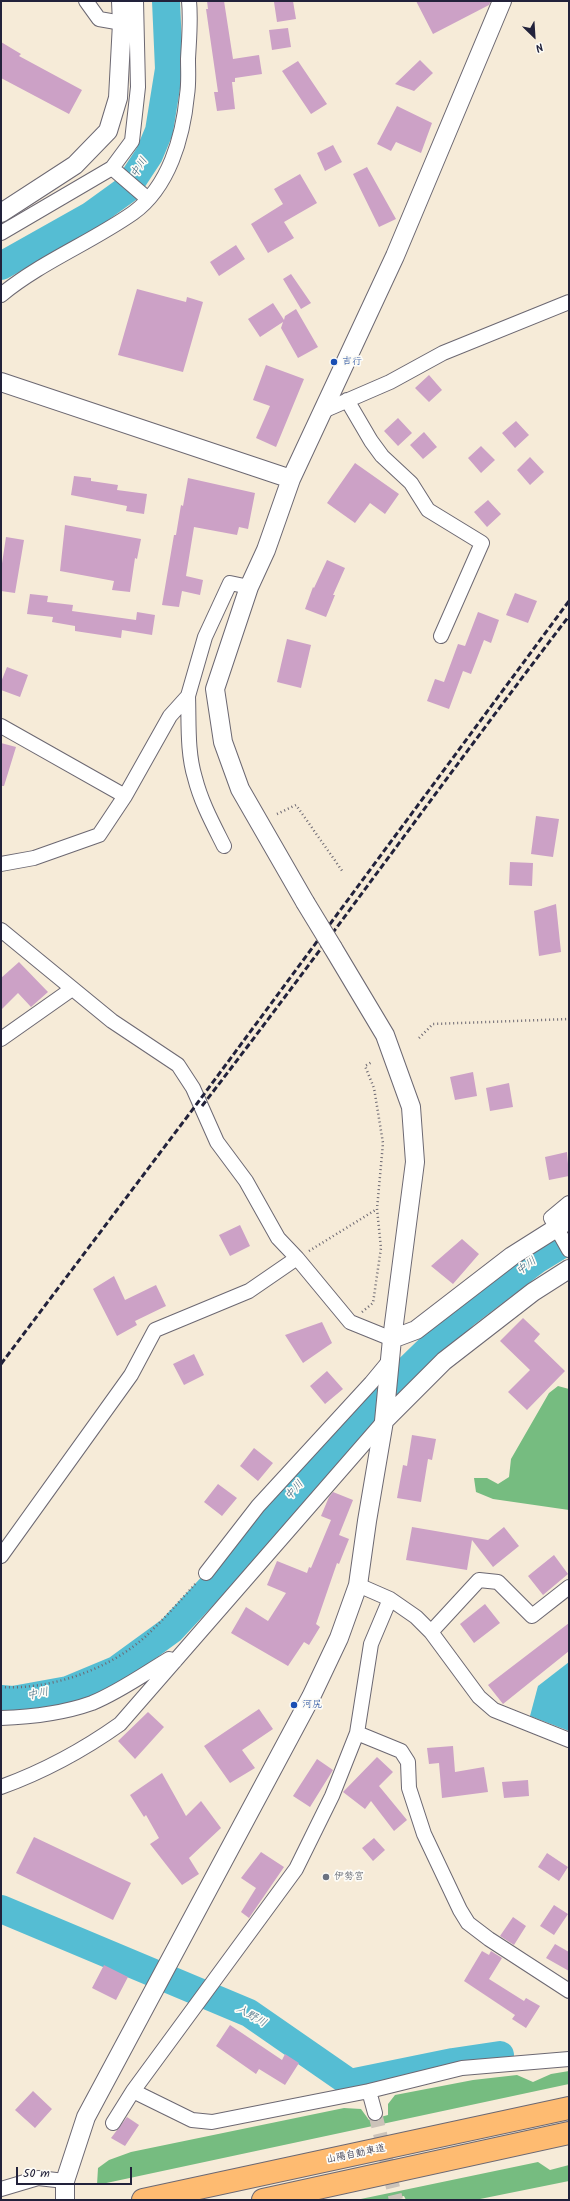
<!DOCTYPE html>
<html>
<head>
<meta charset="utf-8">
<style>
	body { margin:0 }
	#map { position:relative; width:570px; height:2201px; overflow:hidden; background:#f6ebd8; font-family:Kalam,sans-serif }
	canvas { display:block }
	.frame { position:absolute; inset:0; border:2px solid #22223b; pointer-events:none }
	.north { position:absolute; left:514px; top:16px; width:40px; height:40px; -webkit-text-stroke:3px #fdfcf7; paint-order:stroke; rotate:155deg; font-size:11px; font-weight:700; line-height:16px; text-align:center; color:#22223b }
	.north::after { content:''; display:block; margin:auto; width:14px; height:18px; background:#22223b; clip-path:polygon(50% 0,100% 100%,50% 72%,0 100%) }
	.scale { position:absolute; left:16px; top:2167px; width:116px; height:18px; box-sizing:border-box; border:2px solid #22223b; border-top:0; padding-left:5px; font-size:12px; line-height:14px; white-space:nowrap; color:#22223b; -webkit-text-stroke:3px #fdfcf7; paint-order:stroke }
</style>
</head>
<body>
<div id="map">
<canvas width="570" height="2201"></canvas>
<div class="frame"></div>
<div class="north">N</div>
<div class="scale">50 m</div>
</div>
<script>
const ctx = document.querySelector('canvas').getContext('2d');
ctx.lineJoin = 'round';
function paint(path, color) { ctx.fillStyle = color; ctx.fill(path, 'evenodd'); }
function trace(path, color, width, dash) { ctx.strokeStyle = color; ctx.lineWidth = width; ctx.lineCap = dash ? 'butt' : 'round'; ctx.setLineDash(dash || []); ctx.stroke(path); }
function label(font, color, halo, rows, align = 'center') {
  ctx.font = font + ' Kalam,"Klee One",sans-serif'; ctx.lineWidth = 3.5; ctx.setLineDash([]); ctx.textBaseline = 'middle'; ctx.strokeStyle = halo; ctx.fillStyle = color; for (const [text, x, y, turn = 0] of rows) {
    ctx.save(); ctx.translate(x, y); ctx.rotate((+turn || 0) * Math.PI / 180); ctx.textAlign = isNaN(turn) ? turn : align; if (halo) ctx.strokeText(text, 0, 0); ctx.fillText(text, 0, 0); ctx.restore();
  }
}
const forest = new Path2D(`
	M558 1386 569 1389V1510L493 1499 476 1492 474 1478H487L498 1484 509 1477 511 1459 549 1393Z
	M569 2071V2084L97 2185 98 2168 109 2160 131 2152 344 2108 361 2109 369 2120 388 2115V2104L395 2095 473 2080 517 2075 533 2082 551 2074Z
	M538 2162 550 2170 569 2165V2181L475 2200H406L404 2196 385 2200H356Z`);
const water = new Path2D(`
	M569 1662V1731L530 1716 538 1686Z`);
const river = new Path2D(`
	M1 266 90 216 126 190 149 155 159 131 169 69 166 1
	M1 1699 13 1700 68 1690 116 1670 171 1630 230 1567 359 1417 465 1314 536 1260 569 1240
	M1 1909 249 2013 350 2083 453 2062 500 2055`);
const building = new Path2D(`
	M207 1H224L233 59 259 55 262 74 235 78V82H232L235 109 217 111 214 92H218L206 9H208Z
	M283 1H293L296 19 277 22 274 2Z
	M416 1H491L489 5 433 34Z
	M288 28 291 47 272 50 269 30Z
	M1 42 21 54 19 56 82 90 69 114 1 78Z
	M420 60 433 73 414 91 395 84Z
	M298 61 327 104 311 114 282 71Z
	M397 106 432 123 421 153 396 142 391 151 377 144Z
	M333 145 342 162 325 171 317 153Z
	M367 167 396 219 379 227 353 174Z
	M300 174 317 203 284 222 294 238 268 253 251 224 283 204 274 189Z
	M236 245 245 259 219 276 210 262Z
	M291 274 311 303 301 309 283 279Z
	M137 289 186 302 187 297 203 302 183 372 118 355Z
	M273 303 284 320 285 316 296 309 318 347 298 358 281 328 283 322 260 337 248 319Z
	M266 365 304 379 276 447 256 438 270 406 253 400Z
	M429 375 442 390 429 402 415 388Z
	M398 418 412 433 398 446 384 431Z
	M516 421 529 435 515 448 502 433Z
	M424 432 437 447 423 459 410 445Z
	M481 446 495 460 481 473 468 458Z
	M530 457 544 472 530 485 517 470Z
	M355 463 399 494 385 514 370 503 355 523 327 503Z
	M74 476 91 478V481L118 485 117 490 147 494 144 514 126 511 127 506 71 495Z
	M188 478 255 493 248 529 239 527 237 535 194 527 186 576 203 580 200 595 182 591 179 607 162 605 174 535H176L181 505 183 506Z
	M488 500 501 514 487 527 474 512Z
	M65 525 141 539 137 559 135 558 130 592 112 590 114 581 60 571Z
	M6 537 24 540 15 593 1 591V570Z
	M327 560 345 568 333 595H335L326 617 305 609 313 587 314 588Z
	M515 593 537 601 528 623 506 615Z
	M30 594 48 596 47 602 73 605 72 611 136 620 137 612 155 615 152 635 122 630 121 638 75 631V626L52 622 53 617 27 614Z
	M478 612 499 620 491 643 484 640 471 674 463 671 449 709 427 701 435 679 444 682 458 644 465 646Z
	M287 639 311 645 301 688 277 682Z
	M7 667 28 675 20 697 1 690V682Z
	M1 743 16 747 4 786H1Z
	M536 816 559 819 553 857 531 854Z
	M510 862 533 863 532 886 509 885Z
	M556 904 561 952 539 956 534 911Z
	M19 962 48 992 31 1007 18 993 1 1010V978Z
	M473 1072 477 1096 455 1100 450 1077Z
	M509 1083 513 1107 490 1111 486 1088Z
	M567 1152 569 1176 549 1180 545 1157Z
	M240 1225 250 1246 230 1256 219 1235Z
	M462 1239 479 1254 453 1284 431 1266Z
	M114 1276 125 1300 156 1285 166 1306 135 1321 137 1325 117 1336 93 1289Z
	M523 1318 540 1334 534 1341 565 1371 527 1410 508 1392 530 1370 500 1341Z
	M322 1322 332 1343 303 1363 285 1335Z
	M194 1354 204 1375 184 1385 173 1364Z
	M327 1371 343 1389 325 1404 310 1386Z
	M412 1435 436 1439 432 1460 428 1459 421 1502 397 1498 403 1465 407 1466Z
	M254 1448 273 1463 258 1481 240 1466Z
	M218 1484 237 1498 222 1516 204 1502Z
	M333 1492 353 1500 339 1535 349 1539 339 1564 337 1563 316 1624 320 1627 309 1645 304 1642 288 1666 231 1633 246 1607 268 1621 286 1593 267 1585 277 1561 307 1573 309 1567 311 1568 331 1520 321 1516 329 1497Z
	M412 1527 488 1540 504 1527 519 1546 493 1567 472 1540 467 1570 406 1560Z
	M554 1555 568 1574 543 1595 528 1576Z
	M485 1604 500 1623 474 1643 460 1624Z
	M569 1623V1651L503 1704 488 1685Z
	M259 1709 273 1729 242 1750 255 1768 230 1783 204 1746Z
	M148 1712 164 1727 135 1759 118 1741Z
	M453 1746 455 1772 484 1767 488 1792 442 1798 439 1763 429 1764 427 1748Z
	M377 1757 393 1772 379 1786 407 1820 394 1831 371 1801 365 1809 343 1792Z
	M317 1759 333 1770 310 1807 293 1796Z
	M162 1773 186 1816 201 1801 221 1828 189 1858 199 1874 182 1885 150 1844 159 1838 146 1815 144 1817 130 1795Z
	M528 1780 529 1796 504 1798 502 1782Z
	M34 1837 131 1883 113 1920 16 1873Z
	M374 1838 385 1850 373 1861 362 1848Z
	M261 1852 284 1867 249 1918 241 1912 256 1888 241 1878Z
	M547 1853 568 1867 559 1881 538 1867Z
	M554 1905 568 1914 554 1935 540 1926Z
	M513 1917 526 1926 514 1945 500 1936Z
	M555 1944 569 1952V1971L546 1958Z
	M482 1951 489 1955 491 1951 502 1958 489 1979 524 2001 526 1998 540 2006 526 2028 512 2019 515 2015 464 1981Z
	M104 1965 128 1977 116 2000 92 1988Z
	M230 2025 282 2060 285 2054 299 2063 285 2085 259 2069 256 2074 216 2046Z
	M33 2091 52 2109 35 2128 15 2110Z
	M127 2117 139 2125 125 2146 111 2138Z`);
const minorTunnel = new Path2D(`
	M375 2113 396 2200`);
const path = new Path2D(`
	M277 814 296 805 343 872
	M419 1038 433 1024 569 1019
	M309 1251 377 1209
	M362 1312 373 1303 381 1248 377 1209 383 1143 374 1088 365 1066 372 1062
	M1 1687C50 1690 108 1670 145 1637 163 1620 180 1601 197 1582`);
const minor = new Path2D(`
	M86 1 99 19 122 23
	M136 1 138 87 132 141 112 168 148 199
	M1 233 112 168
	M1 295C41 262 90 243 133 213 169 187 183 137 187 95 189 83 188 71 188 59 189 39 191 20 189 1
	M347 400 371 441 382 456 411 483 428 510 482 543 441 636
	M323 411 390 382 443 353 569 302
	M188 696C189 723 187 752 195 778 201 802 213 824 224 846
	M1 726 125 796
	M1 864 34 858 99 835 125 796 170 716 188 696 205 637 230 583 249 587
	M1 930 112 1021 178 1065 193 1088 217 1142 246 1181 278 1238 297 1258 350 1322 392 1339
	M1 1039 72 989
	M569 1203 551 1218 569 1250
	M1 1556 131 1375 155 1330 249 1291 297 1258
	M206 1573 258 1506 371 1383 390 1360
	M358 1585 390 1599 416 1617 431 1632 479 1697 494 1710 569 1740
	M431 1632 479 1580 498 1582 532 1616 569 1587
	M1 1718C31 1717 64 1713 92 1703 119 1692 144 1674 169 1659L175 1661
	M357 1733 401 1751 408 1762 409 1788 424 1834 460 1910 468 1923 489 1939 569 1991
	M1 1787C45 1771 82 1751 120 1724L384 1421
	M133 2091 192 2120 212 2122 369 2091 462 2068 569 2059
	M369 2091 375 2113
	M113 2123 133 2091 296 1869 332 1796 357 1733 371 1644 390 1599
	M1 2189 38 2178 65 2181`);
const tertiary = new Path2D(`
	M1 213 75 165 108 131 118 98 122 23 121 1
	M1 382 291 479
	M305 902 240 789 223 742 215 689 249 587 266 550 291 479 395 256 502 1
	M392 1339 416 1330 512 1256 569 1220
	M384 1421 444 1361 533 1292 569 1269
	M65 2200V2181L86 2117 311 1697 339 1638 358 1585 367 1521 384 1421 392 1339 415 1162 411 1107 385 1035 333 948`);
const motorway = new Path2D(`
	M143 2200 569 2108
	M263 2200 569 2133`);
const rail = new Path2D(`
	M202 1106C327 944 445 778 569 616
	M1 1364 199 1101 569 601`);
const tertiaryBridge = new Path2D(`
	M305 902 333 948`);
const markers = [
	[334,362,4,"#1a4fb4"],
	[294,1705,4,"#1a4fb4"],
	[326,1877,4,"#6b7280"]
];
const transitNames = [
	["吉行",342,362],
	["河尻",302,1705]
];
const worshipNames = [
	["伊勢宮",334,1877]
];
const streetNames = [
	["山陽自動車道",356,2155,-12]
];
const waterNames = [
	["中川",140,168,-58],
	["中川",527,1267,-36],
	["中川",295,1491,-49],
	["中川",38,1695,-11],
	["入野川",251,2017,30]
];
paint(forest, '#76bc80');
paint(water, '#55bdd3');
trace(river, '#55bdd3', 28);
paint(building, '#cca1c6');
trace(minorTunnel, '#ccc3b9', 14, [14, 7]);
trace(minor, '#6c6872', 16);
trace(tertiary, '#6c6872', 20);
trace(motorway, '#6c6872', 24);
trace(path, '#6c6872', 2.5, [1, 3]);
trace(minor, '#fff', 14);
trace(tertiary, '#fff', 18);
trace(motorway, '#febb71', 22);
trace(rail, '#22223b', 3, [6, 3]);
trace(tertiaryBridge, '#6c6872', 20, []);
trace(tertiaryBridge, '#fff', 18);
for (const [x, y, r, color] of markers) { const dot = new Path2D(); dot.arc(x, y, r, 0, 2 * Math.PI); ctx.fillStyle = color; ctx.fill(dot); trace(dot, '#fdfcf7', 1.5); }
label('10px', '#164399', '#fdfcf7', transitNames, 'left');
label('10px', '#5b616d', '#fdfcf7', worshipNames, 'left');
label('10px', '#22223b', '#fdfcf7', streetNames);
label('italic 11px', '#366078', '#fdfcf7', waterNames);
</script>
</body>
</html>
